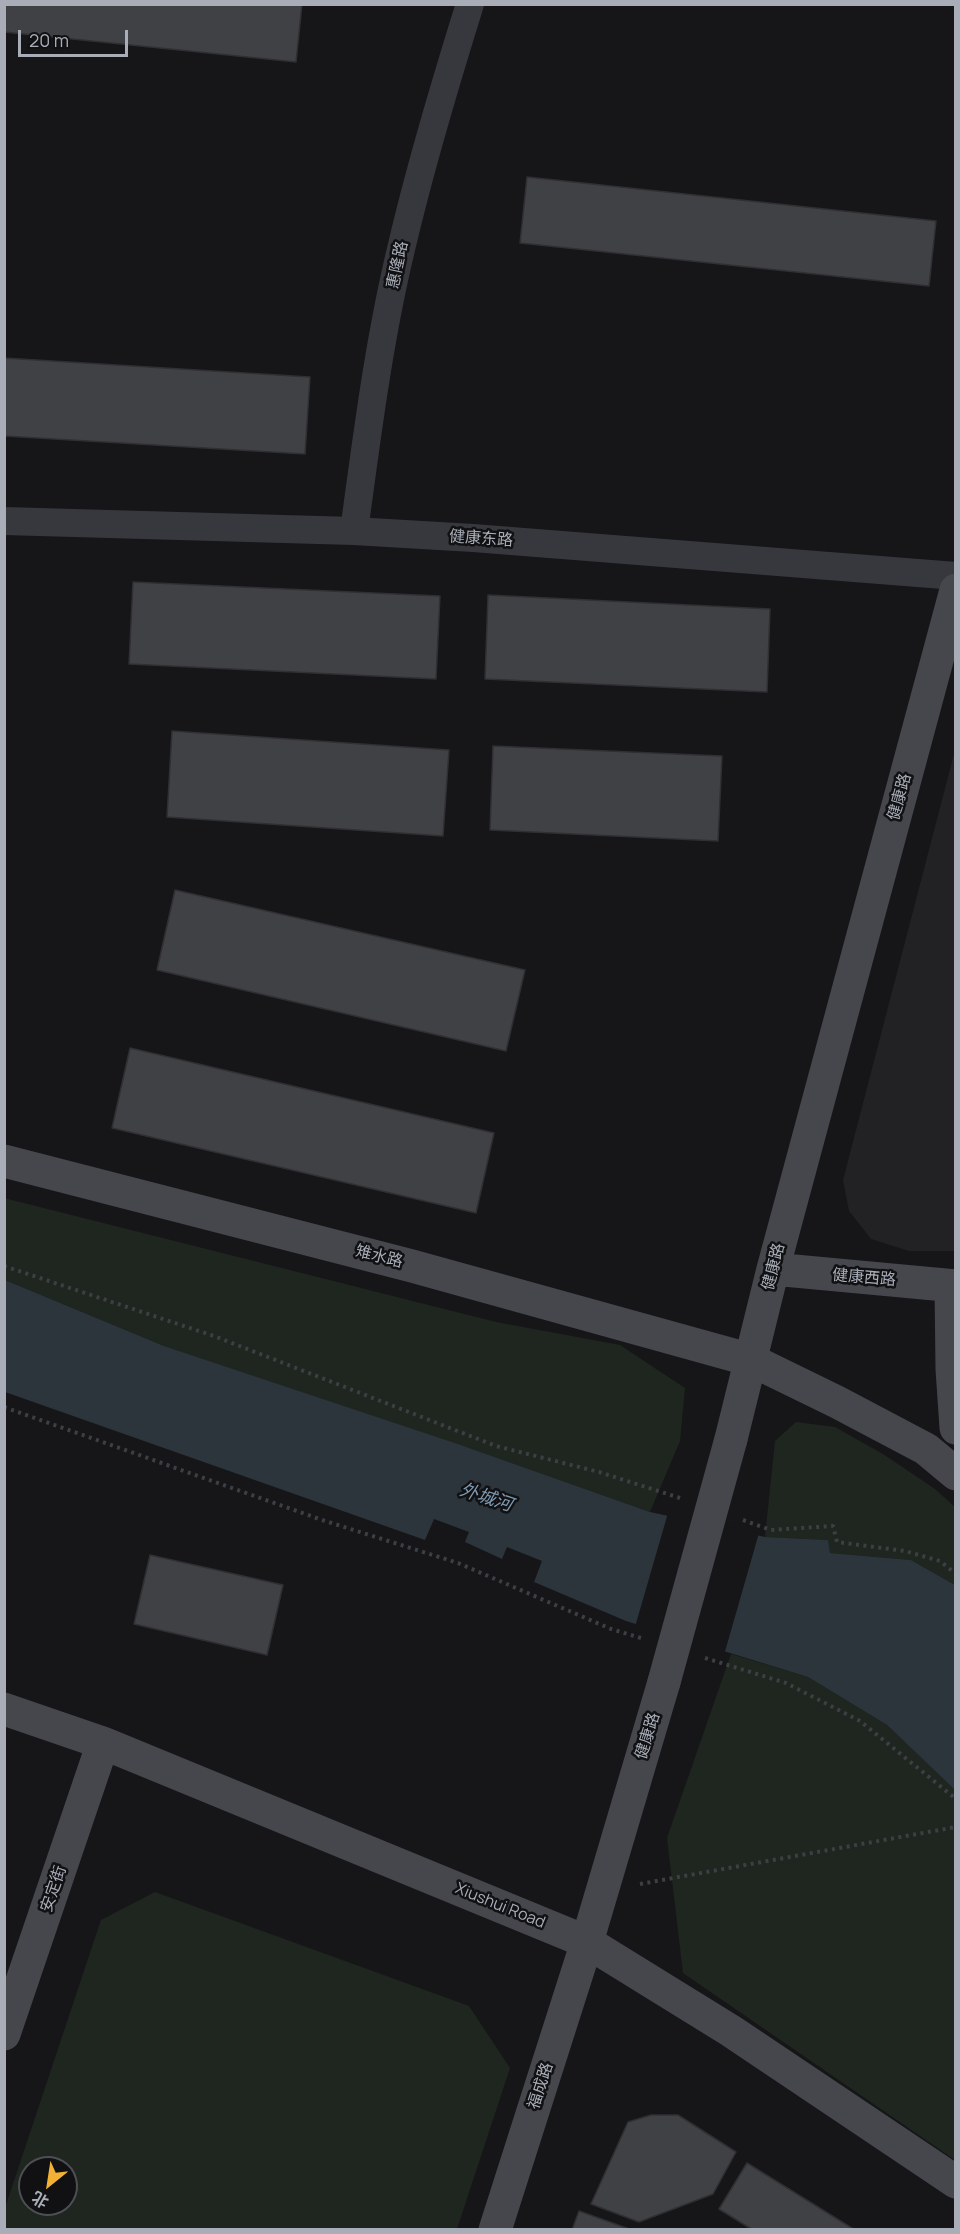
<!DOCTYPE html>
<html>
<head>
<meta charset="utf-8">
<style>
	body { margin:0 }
	#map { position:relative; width:960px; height:2234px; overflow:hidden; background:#161618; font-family:Manrope,"Noto Sans SC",sans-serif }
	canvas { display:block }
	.frame { position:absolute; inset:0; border:6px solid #a8adb8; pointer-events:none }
	.north { position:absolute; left:18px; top:2156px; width:60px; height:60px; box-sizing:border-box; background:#111113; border:2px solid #4d4f55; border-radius:50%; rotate:210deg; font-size:16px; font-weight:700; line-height:24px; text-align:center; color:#a8adb8 }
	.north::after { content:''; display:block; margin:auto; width:21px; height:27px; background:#f2b134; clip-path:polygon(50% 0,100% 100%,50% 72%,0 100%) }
	.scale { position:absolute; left:18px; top:30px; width:110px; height:27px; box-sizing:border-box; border:3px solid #a8adb8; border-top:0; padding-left:8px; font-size:18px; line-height:21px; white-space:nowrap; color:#a8adb8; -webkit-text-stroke:4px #111113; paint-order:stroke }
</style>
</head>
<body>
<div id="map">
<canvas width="960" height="2234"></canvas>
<div class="frame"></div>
<div class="north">北</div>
<div class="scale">20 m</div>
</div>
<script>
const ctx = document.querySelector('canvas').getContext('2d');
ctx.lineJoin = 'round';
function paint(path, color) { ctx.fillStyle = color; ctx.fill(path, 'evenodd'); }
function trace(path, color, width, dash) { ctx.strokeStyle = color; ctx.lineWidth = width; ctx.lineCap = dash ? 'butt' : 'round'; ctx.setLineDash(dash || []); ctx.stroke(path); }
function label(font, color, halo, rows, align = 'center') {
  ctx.font = font + ' Manrope,"Noto Sans SC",sans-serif'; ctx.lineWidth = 5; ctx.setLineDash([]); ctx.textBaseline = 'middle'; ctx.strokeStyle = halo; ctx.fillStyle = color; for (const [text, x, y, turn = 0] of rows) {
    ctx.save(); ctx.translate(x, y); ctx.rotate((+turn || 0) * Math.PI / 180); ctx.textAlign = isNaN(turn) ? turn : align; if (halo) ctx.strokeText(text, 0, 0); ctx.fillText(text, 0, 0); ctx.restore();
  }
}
const built = new Path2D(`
	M955 750V1251H909L871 1239 849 1211 843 1180Z`);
const green = new Path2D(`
	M4 1198 496 1322 620 1345 685 1388 680 1441 650 1512 458 1444 164 1346 5 1280Z
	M796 1422 835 1427 883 1454 935 1489 955 1507V1585L911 1560 830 1553 827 1540 765 1537 775 1441Z
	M731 1654 808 1677 887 1725 955 1790V2160L683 1973 667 1838Z
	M155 1892 469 2006 510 2068 457 2229H5V2208L101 1920ZM30 2168H66V2204H30Z`);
const water = new Path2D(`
	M5 1280 164 1346 458 1444 650 1512 765 1537 828 1540 830 1553 911 1560 955 1585V1790L887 1725 808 1677 626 1621 534 1582 542 1561 507 1547 502 1559 465 1542 469 1532 434 1519 425 1540 5 1392Z`);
const pier = new Path2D(`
	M668 1513 759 1533 724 1655 635 1627Z`);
const building = new Path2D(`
	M4 4H302L296 62 4 32Z
	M527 177 936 221 929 286 520 243Z
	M4 358 310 377 305 454 4 436Z
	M133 582 440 596 436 679 129 664Z
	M488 595 770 609 767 692 485 679Z
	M172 731 449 750 443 836 167 817Z
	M493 746 722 756 718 841 490 830Z
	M175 890 525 970 506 1051 157 970Z
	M130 1048 494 1133 476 1213 112 1128Z
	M150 1555 283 1585 267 1655 134 1624Z
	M651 2115H678L736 2152 713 2194 639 2222 591 2204 628 2122Z
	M747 2163 855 2230H753L719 2209Z
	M579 2211 632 2230H572Z`);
const path = new Path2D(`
	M4 1266 214 1336 496 1446 599 1472 680 1498
	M4 1407 322 1520 458 1563 611 1629 641 1638
	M743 1520 771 1530 833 1526 837 1542 905 1551 940 1561 956 1574
	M705 1658 786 1683 860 1721 956 1799
	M640 1884 956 1827`);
const street = new Path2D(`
	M4 521 354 531 473 538 956 576
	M354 531C367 436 379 339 402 245 421 164 445 84 470 4`);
const secondary = new Path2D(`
	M4 1161 412 1266 751 1360 837 1402 926 1449 956 1474
	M773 1269 956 1286
	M951 1286 952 1369 956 1428
	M731 1439 773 1269 956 590
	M4 1709 103 1743 587 1942 731 2031 956 2182
	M4 2034 103 1743
	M495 2230 587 1942 664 1682`);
const secondaryBridge = new Path2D(`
	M664 1682 731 1439`);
const streetNames = [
	["惠隆路",398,265,-78],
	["健康东路",481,539,4],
	["健康路",900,797,-75],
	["雉水路",379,1257,14],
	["健康路",774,1267,-76],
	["健康西路",864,1278,5],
	["健康路",648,1736,-73],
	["安定街",54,1889,-71],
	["Xiushui Road",500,1906,22],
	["福成路",541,2086,-72]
];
const waterNames = [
	["外城河",486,1498,18]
];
paint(built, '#222225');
paint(green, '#1e261f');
paint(water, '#2c353c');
paint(pier, '#161618');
paint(building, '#404145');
trace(building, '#303034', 1.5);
trace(path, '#3d3f44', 4, [3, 4.5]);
trace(street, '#37383d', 28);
trace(secondary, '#45474d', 33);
trace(secondaryBridge, '#45474d', 33);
label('16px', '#a8adb8', '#111113', streetNames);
label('italic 18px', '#7f9bb3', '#111113', waterNames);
</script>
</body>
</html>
